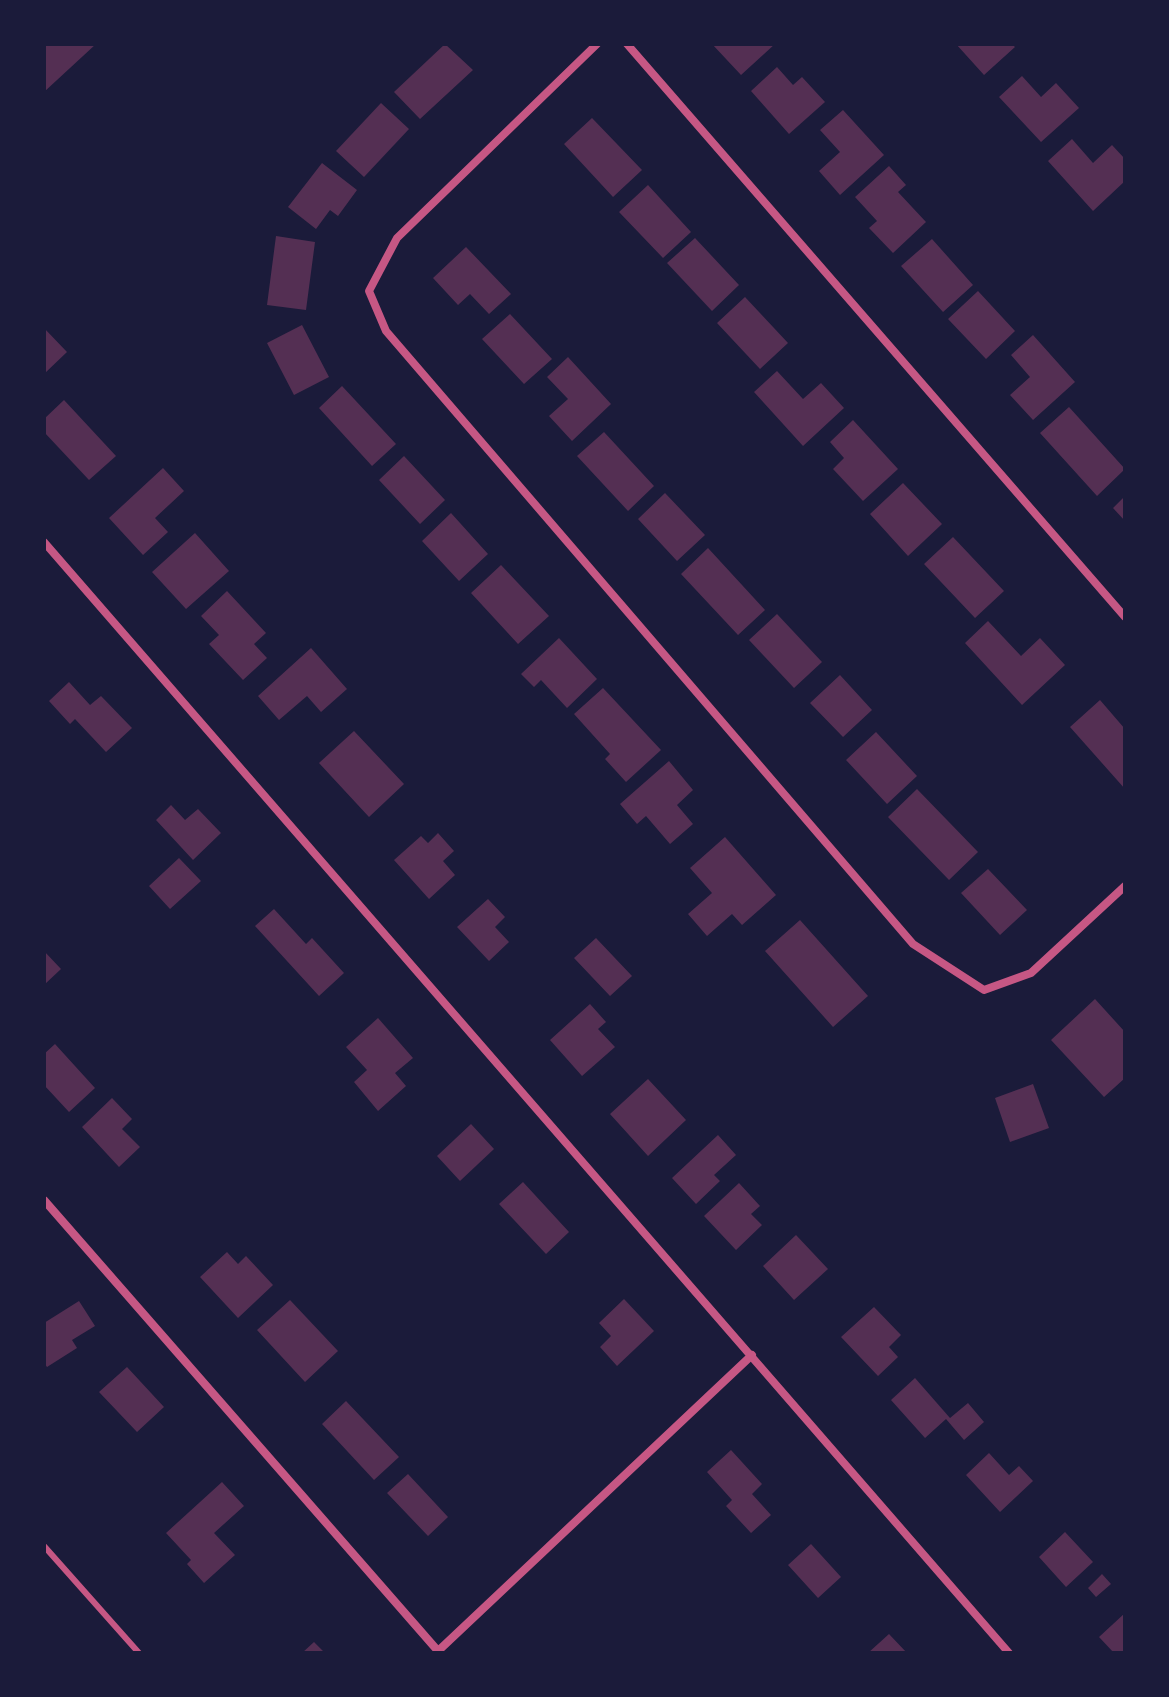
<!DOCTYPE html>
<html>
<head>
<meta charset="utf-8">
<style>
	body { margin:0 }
	#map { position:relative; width:1169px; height:1697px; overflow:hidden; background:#1b1b3a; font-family:"PT Sans Narrow",sans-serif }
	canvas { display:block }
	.frame { position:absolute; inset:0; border:46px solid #1b1b3a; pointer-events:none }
</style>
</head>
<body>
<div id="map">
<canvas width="1169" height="1697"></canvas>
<div class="frame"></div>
</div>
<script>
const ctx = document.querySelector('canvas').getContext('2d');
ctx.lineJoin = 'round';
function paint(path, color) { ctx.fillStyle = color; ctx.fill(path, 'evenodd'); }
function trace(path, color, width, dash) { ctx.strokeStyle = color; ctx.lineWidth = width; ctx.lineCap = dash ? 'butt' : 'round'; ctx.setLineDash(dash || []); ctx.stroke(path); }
const building = new Path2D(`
	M44 44H96L44 92Z
	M445 44 473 70 420 119 394 92Z
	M712 44H775L741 75Z
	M956 44H1012L1015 47 984 75Z
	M777 67 793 85 802 77 825 102 789 134 751 91Z
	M1022 76 1041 97 1056 83 1079 108 1041 142 999 97Z
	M381 103 409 129 364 177 336 151Z
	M843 110 884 155 840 195 819 171 840 152 820 130Z
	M592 118 642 170 613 197 564 144Z
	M1072 139 1093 163 1112 145 1125 159V181L1093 211 1048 161Z
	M322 163 357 190 338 216 330 210 316 229 288 207Z
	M889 166 906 185 898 192 926 222 893 253 869 228 877 221 855 197Z
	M648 185 691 232 663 258 619 212Z
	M276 236 315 242 306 310 267 305Z
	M695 238 739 285 712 311 667 263Z
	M932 239 973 285 943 312 901 266Z
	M466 247 511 294 489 314 470 294 458 305 433 278Z
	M978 291 1015 331 986 359 948 319Z
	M745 297 788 343 760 369 717 323Z
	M510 314 552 359 524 384 482 339Z
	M302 325 329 377 294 395 267 343Z
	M44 328 67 352 44 374Z
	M1033 335 1075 382 1033 420 1010 395 1030 377 1011 355Z
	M568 357 611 404 572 441 549 416 568 399 547 377Z
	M777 371 803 399 821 383 844 408 803 446 754 392Z
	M342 386 396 444 372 466 319 408Z
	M64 400 116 456 89 480 44 432V419Z
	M1069 407 1125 469 1097 496 1040 433Z
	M853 420 898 469 863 501 833 469 844 458 830 442Z
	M604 432 654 486 628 511 577 456Z
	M404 456 445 500 420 524 379 480Z
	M163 468 184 491 155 518 168 532 143 555 109 518Z
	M903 483 942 524 908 556 870 514Z
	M665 493 705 535 677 561 638 519Z
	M1125 496V521L1113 508Z
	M451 513 488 554 459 581 422 541Z
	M195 533 229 571 186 609 152 572Z
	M953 537 1004 591 975 618 924 564Z
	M708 548 765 610 738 635 681 574Z
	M501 565 549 616 518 644 471 593Z
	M227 591 266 633 254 644 267 658 243 680 209 644 219 635 201 616Z
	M777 614 822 662 794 688 749 640Z
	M988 621 1021 656 1040 638 1065 665 1022 705 965 643Z
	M559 638 597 679 567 708 541 680 534 687 521 674Z
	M311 648 347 689 321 712 307 696 279 720 258 696Z
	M840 675 872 710 843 737 810 703Z
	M69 682 90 705 101 696 132 728 106 752 75 719 70 724 49 701Z
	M603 688 661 750 626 782 605 759 610 754 574 714Z
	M1100 700 1125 729V789L1070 727Z
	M354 731 404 784 369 817 319 763Z
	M876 732 917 776 887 804 846 760Z
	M669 761 693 790 677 805 693 824 670 844 646 816 637 824 620 804Z
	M917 789 978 852 949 880 888 817Z
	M171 805 185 820 198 809 221 833 193 860 156 820Z
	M438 833 454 851 443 861 455 875 429 899 394 860 421 836 428 843Z
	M725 837 776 895 742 925 732 914 707 936 688 914 712 893 690 868Z
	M179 858 201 881 170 909 149 886Z
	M988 869 1027 910 1000 935 961 893Z
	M488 899 505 917 495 927 509 942 489 961 457 927Z
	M274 909 306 944 312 938 344 973 319 996 255 926Z
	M800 920 868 996 833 1027 765 951Z
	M596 938 632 976 610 996 574 958Z
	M44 951 61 969 44 985Z
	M1095 999 1125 1032V1078L1104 1097 1051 1040Z
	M590 1004 606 1022 598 1029 615 1047 582 1076 550 1040Z
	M378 1018 413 1058 395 1073 406 1086 378 1111 354 1082 367 1070 346 1047Z
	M55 1044 95 1088 69 1112 44 1085V1054Z
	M648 1079 686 1120 648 1156 610 1114Z
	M1033 1084 1049 1128 1010 1142 995 1098Z
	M112 1098 132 1119 122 1129 140 1147 119 1167 82 1127Z
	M471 1124 494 1149 460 1181 437 1156Z
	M718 1135 736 1155 714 1175 720 1181 696 1204 672 1178Z
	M523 1182 569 1232 546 1254 499 1204Z
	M739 1183 760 1206 751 1214 762 1225 736 1250 704 1216Z
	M796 1235 828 1269 794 1300 763 1266Z
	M227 1252 238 1264 246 1256 273 1285 238 1318 200 1277Z
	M624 1299 654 1331 617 1366 600 1347 611 1336 599 1323Z
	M290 1300 338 1351 305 1382 257 1330Z
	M79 1301 95 1326 72 1340 77 1348 47 1367 44 1363V1323Z
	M874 1307 901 1335 889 1347 898 1357 878 1376 841 1337Z
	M127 1367 164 1407 137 1432 99 1392Z
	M915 1378 950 1418 968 1403 984 1422 964 1440 946 1419 925 1438 891 1400Z
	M346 1401 399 1457 374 1480 322 1424Z
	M731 1450 762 1484 752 1494 771 1515 751 1533 726 1506 732 1500 707 1472Z
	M989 1453 1009 1475 1019 1466 1033 1481 1000 1512 966 1475Z
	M408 1474 448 1517 428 1536 387 1493Z
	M222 1482 244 1506 214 1533 235 1555 204 1583 187 1564 191 1560 166 1533Z
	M1065 1532 1093 1562 1066 1587 1039 1557Z
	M811 1544 841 1577 818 1598 788 1565Z
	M1102 1574 1111 1584 1096 1597 1088 1588Z
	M1125 1613V1653H1114L1099 1637Z
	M889 1634 907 1653H868Z
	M314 1642 325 1653H302Z`);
const service = new Path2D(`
	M44 1546 139 1653`);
const minor = new Path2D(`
	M597 44 397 238 369 291 386 331 913 944 984 990 1031 973 1125 886
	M627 44 1125 617
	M44 542 1009 1653
	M44 1200 438 1651
	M436 1653 752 1355`);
paint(building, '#542f53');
trace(service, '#c65784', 6);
trace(minor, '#c65784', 8);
</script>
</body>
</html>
